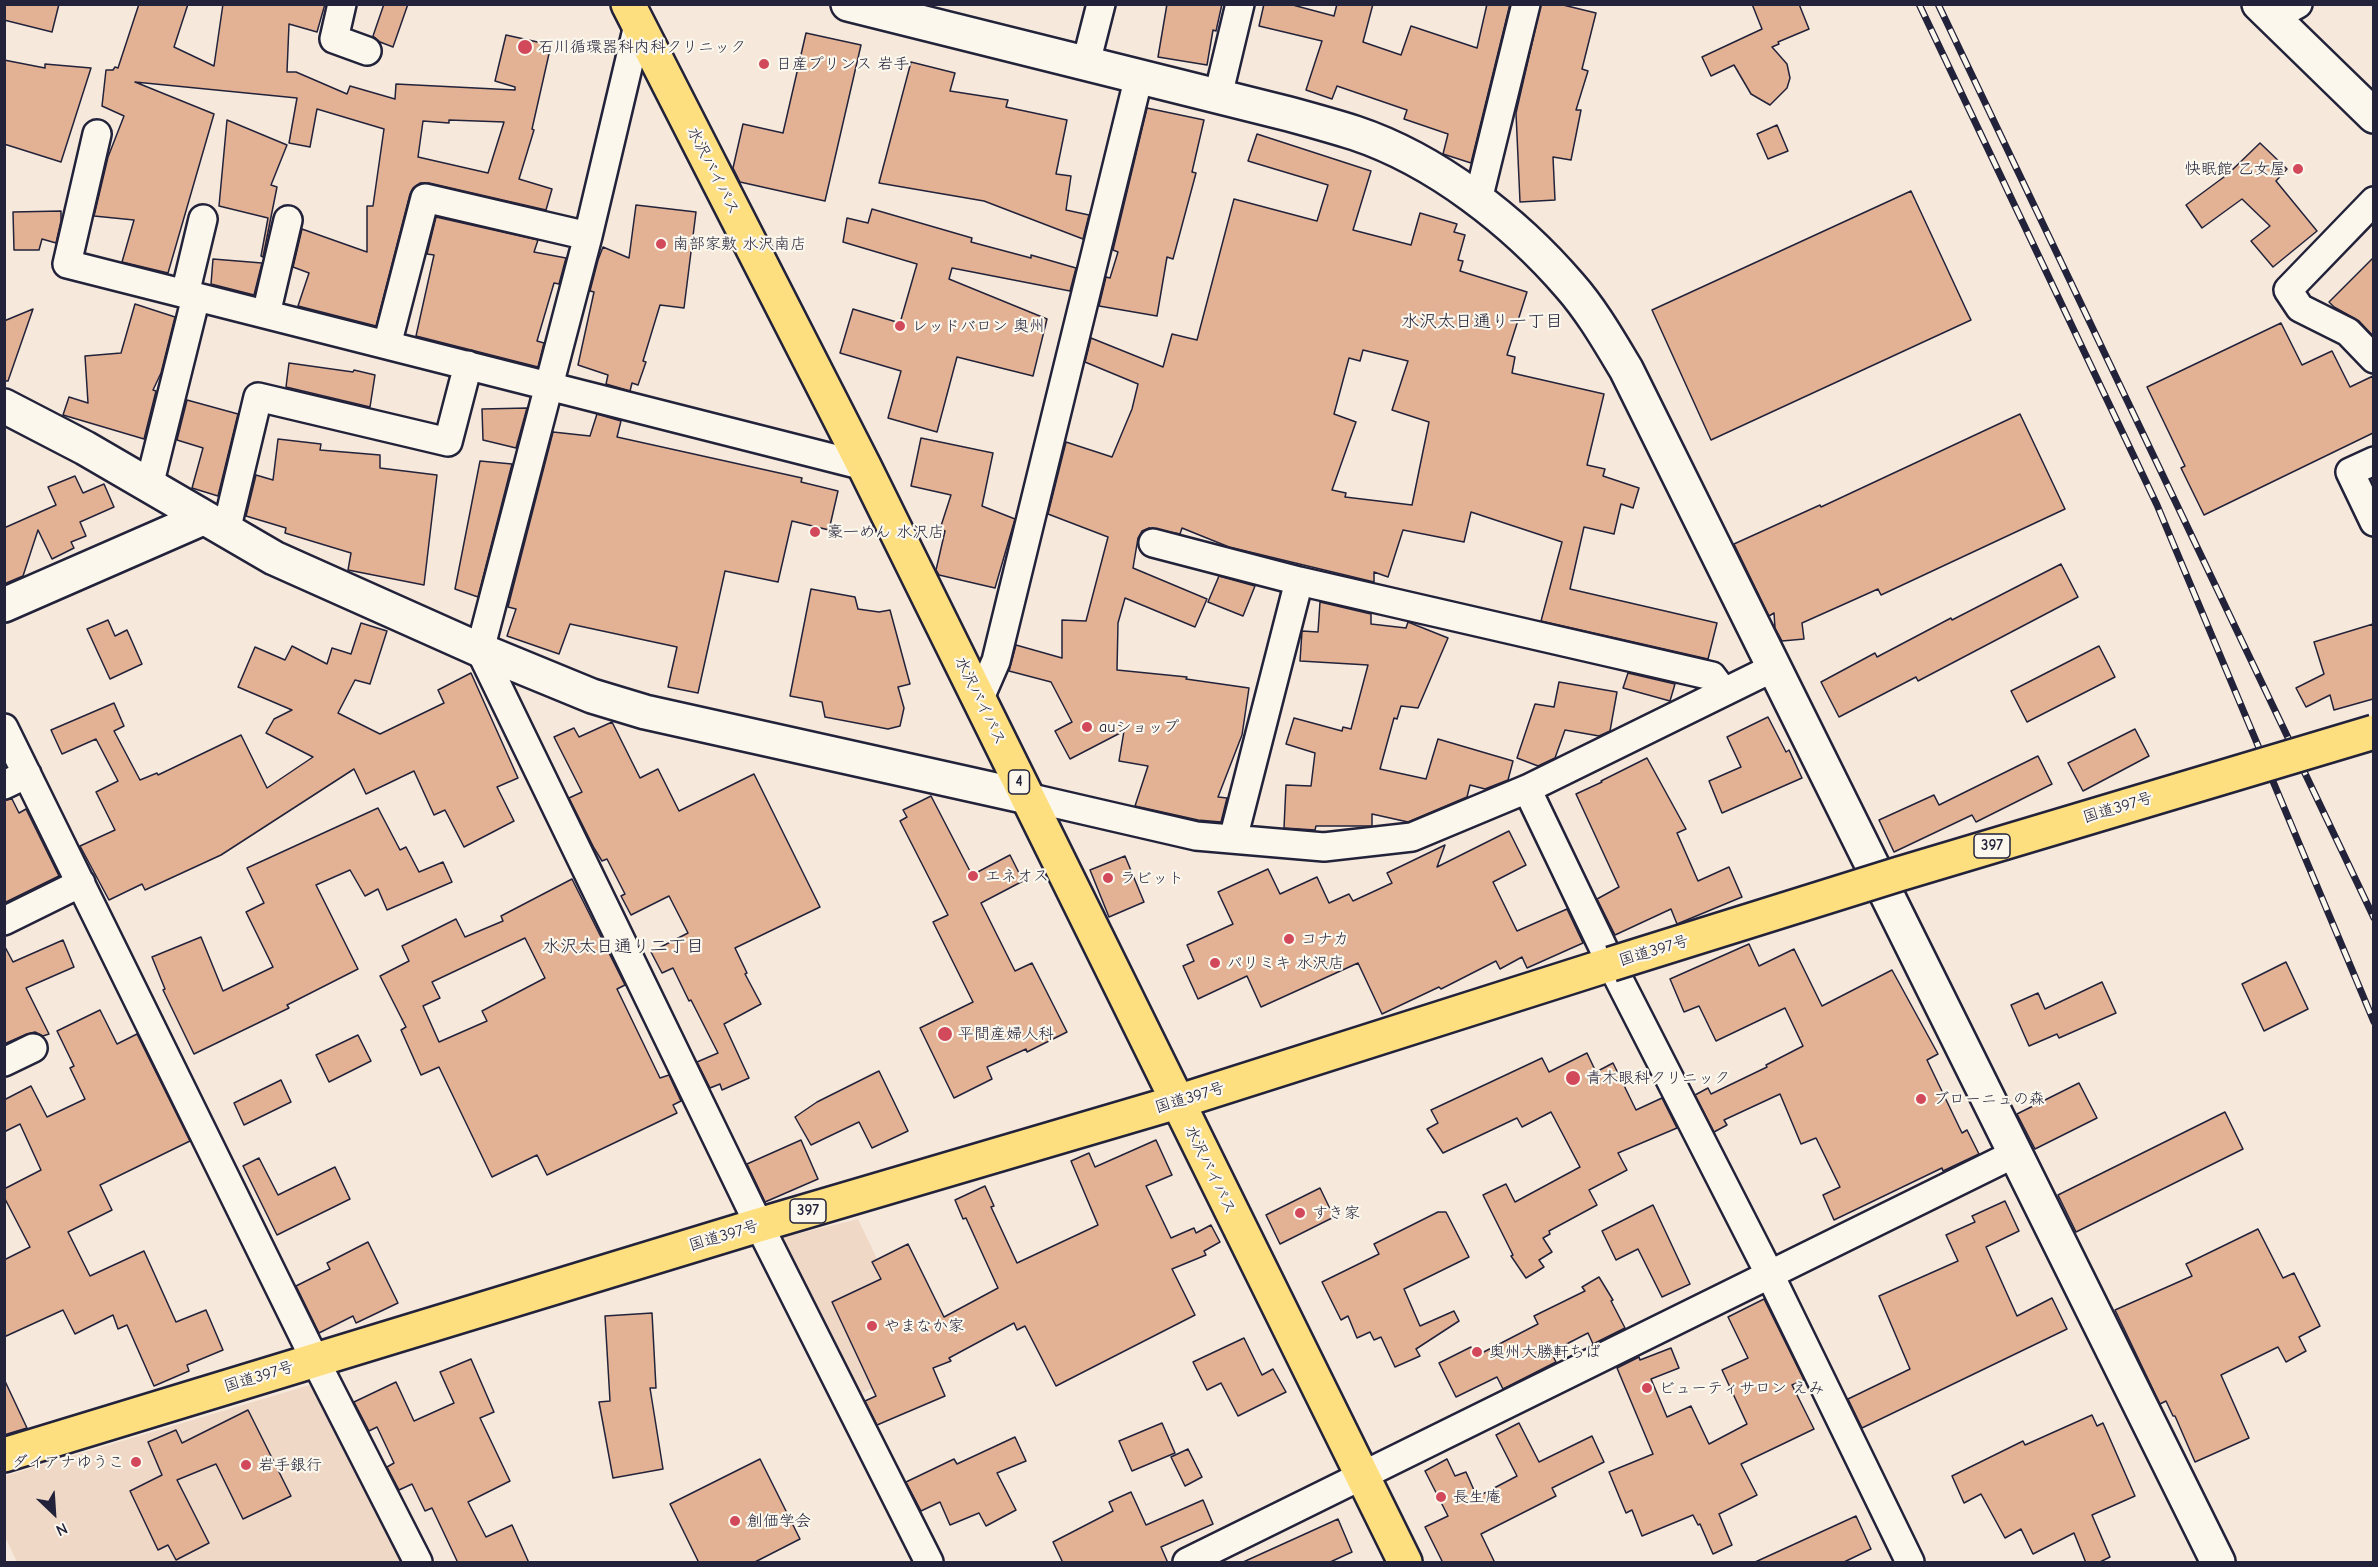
<!DOCTYPE html>
<html>
<head>
<meta charset="utf-8">
<style>
	body { margin:0 }
	#map { position:relative; width:2378px; height:1567px; overflow:hidden; background:#f6e9db; font-family:"Comic Neue",sans-serif }
	canvas { display:block }
	.frame { position:absolute; inset:0; border:6px solid #22223b; pointer-events:none }
	.north { position:absolute; left:24px; top:1483px; width:60px; height:60px; -webkit-text-stroke:4px #fbf7ec; paint-order:stroke; rotate:155deg; font-size:16px; font-weight:700; line-height:24px; text-align:center; color:#22223b }
	.north::after { content:''; display:block; margin:auto; width:21px; height:27px; background:#22223b; clip-path:polygon(50% 0,100% 100%,50% 72%,0 100%) }
</style>
</head>
<body>
<div id="map">
<canvas width="2378" height="1567"></canvas>
<div class="frame"></div>
<div class="north">N</div>
</div>
<script>
const ctx = document.querySelector('canvas').getContext('2d');
ctx.lineJoin = 'round';
function paint(path, color) { ctx.fillStyle = color; ctx.fill(path, 'evenodd'); }
function trace(path, color, width, dash) { ctx.strokeStyle = color; ctx.lineWidth = width; ctx.lineCap = dash ? 'butt' : 'round'; ctx.setLineDash(dash || []); ctx.stroke(path); }
function label(font, color, halo, rows, align = 'center') {
  ctx.font = font + ' "Comic Neue","Klee One",sans-serif'; ctx.lineWidth = 4.5; ctx.setLineDash([]); ctx.textBaseline = 'middle'; ctx.strokeStyle = halo; ctx.fillStyle = color; for (const [text, x, y, turn = 0] of rows) {
    ctx.save(); ctx.translate(x, y); ctx.rotate((+turn || 0) * Math.PI / 180); ctx.textAlign = isNaN(turn) ? turn : align; if (halo) ctx.strokeText(text, 0, 0); ctx.fillText(text, 0, 0); ctx.restore();
  }
}
const built = new Path2D(`
	M858 1219 927 1363 853 1397 776 1239Z
	M313 1384 401 1562H17L5 1537V1476Z`);
const building = new Path2D(`
	M4 4H59L52 32 4 20Z
	M139 4H188L174 47 214 66 223 4H325L317 32 289 24 287 72H296L347 94 350 86 395 99 396 84 515 90V87L495 81 506 35 551 45 532 129 534 130 519 179 552 189 546 210 429 183H420L413 188 410 194 376 326 298 306 309 273 293 267 302 229 367 252V206H373L384 129 317 109 310 147 289 143 297 98 135 82 214 114 168 273 122 262 134 220 94 216 108 157 124 116 102 106 106 70H113L115 67 118 68ZM449 120 504 122 488 173 418 157 423 121 449 123Z
	M384 4H408L393 47 380 42 373 36Z
	M1167 4H1222L1216 31 1213 30 1207 65 1158 57Z
	M1264 4H1289L1334 16 1337 4H1373L1363 42 1401 55 1411 26 1477 48 1487 4H1510L1471 163 1443 154 1448 134 1404 119 1407 110 1337 86 1332 99 1306 90 1322 41 1259 26Z
	M1541 4H1559L1596 13 1582 69 1588 71 1576 110H1581L1571 160 1553 157 1555 200 1520 202 1516 113Z
	M1752 4H1799L1809 29 1778 42 1779 44 1772 47 1787 64 1790 78 1787 88 1770 105 1751 94 1734 65 1711 76 1702 57 1762 29Z
	M806 33 861 45 825 201 740 182 733 168 743 124 783 133Z
	M4 60 45 68V64L91 68 61 162 4 144Z
	M911 62 955 73 950 91 1008 100 1006 107 1067 120 1056 174 1071 176 1066 210 1089 215 1083 239 984 201 879 183Z
	M1147 108 1204 120 1192 172 1196 173 1173 259 1167 257 1157 316 1099 306 1106 277 1110 278 1118 252 1113 250Z
	M227 120 287 145 271 185 277 187 263 257 261 256 268 218 219 206Z
	M1777 125 1788 151 1768 159 1757 134Z
	M1257 134 1371 171 1353 230 1411 245 1420 213 1457 224 1454 232 1465 235 1458 260 1463 261 1460 271 1527 292 1507 355 1515 357 1512 373 1604 394 1587 465 1605 469 1603 476 1639 488 1633 508 1621 504 1614 534 1584 527 1570 589 1717 623 1708 659 1541 621 1562 542 1471 512 1464 542 1403 530 1388 577 1374 572V582L1229 547 1182 528 1180 534 1149 528 1142 531 1138 538 1133 568 1207 599 1195 627 1125 598 1118 623 1117 670 1187 677 1186 679 1249 688 1242 735 1218 797 1227 798 1221 822 1198 820 1135 806 1148 766 1119 761 1124 731 1070 759 1055 731 1072 722 1051 682 1009 671 1016 645 1062 658V620L1086 621 1108 537 1048 514 1066 442 1112 457 1132 409 1138 384 1085 362 1091 338 1163 367 1172 334 1197 340 1234 199 1317 221 1328 185 1248 161ZM1363 350 1408 361 1392 410 1429 422 1412 505 1345 497 1346 493 1332 490 1356 422 1334 414 1349 358 1360 361Z
	M2260 143 2287 169 2276 181 2317 231 2273 267 2251 241 2270 226 2242 199 2202 228 2186 205 2228 174Z
	M1911 191 1971 320 1711 440 1652 310Z
	M636 205 696 212 684 308 660 305 643 361 646 362 638 385 632 383 630 391 606 384 608 375 578 365 594 292 590 291 598 260 603 247 629 258Z
	M872 209 972 238 971 242 1031 258V255L1076 268 1070 291 952 268 949 279 1047 319 1033 376 957 357 937 432 888 418 901 371 840 353 853 309 900 323 917 264 843 242 847 218 868 223Z
	M61 211V221L56 243 42 239 39 250H14L13 212Z
	M436 217 538 240 534 252 566 258 559 284 554 283 537 341 544 343 538 367 416 336 434 255 427 254Z
	M2373 258V336L2359 321 2334 307 2329 302Z
	M213 259 262 263 254 295 211 284Z
	M135 304 175 317 161 373 153 390 156 391 144 439 63 415 69 397 88 403 85 356 121 353Z
	M33 309 8 381H4V321Z
	M2281 323 2302 365 2332 351 2350 387 2373 376V433L2204 515 2181 468 2185 466 2147 387Z
	M289 363 353 372 354 370 375 375 370 407 286 387Z
	M187 400 238 414 218 496 192 488 203 448 177 440Z
	M527 408 516 448 483 440 482 409Z
	M597 414 621 421 617 437 802 478 801 482 838 491 829 530 792 521 778 582 725 571 698 693 668 687 677 647 570 624 559 654 507 636 516 609 508 607 553 432 590 436Z
	M2020 414 2065 509 1881 595 1878 589 1802 623 1804 639 1782 641 1775 628 1774 613 1769 616 1734 544 1820 505 1821 507Z
	M921 438 993 453 982 506 1015 519 995 588 939 575 936 570 945 531 940 529 951 495 911 486Z
	M278 439 321 444 320 450 380 455V468L437 475 424 585 348 570 351 553 285 533 286 528 246 516 256 475 273 480Z
	M480 461 512 464 478 597 455 589Z
	M75 476 83 493 104 484 114 507 80 522 86 536 71 542 74 548 52 559 38 530 23 576 4 584V528L56 505 48 487Z
	M2061 564 2078 597 1918 681 1916 677 1839 717 1821 682 1875 653 1877 657 1951 618 1952 620Z
	M1219 576 1255 586 1243 616 1208 602Z
	M811 589 855 597 858 609 879 612 890 610 910 684 898 687 904 708 900 726 888 729 825 717 822 702 790 696Z
	M1320 602 1371 614V624L1406 628 1408 622 1448 638 1418 708 1401 706 1397 719 1394 718 1380 769 1426 779 1438 739 1513 761 1508 780 1485 789 1470 785 1467 797 1408 822 1372 814V826H1316L1315 830 1284 828 1286 785 1311 786 1315 753 1286 744 1294 718 1342 731 1343 727 1351 729 1368 665 1300 661 1302 631 1318 632Z
	M108 620 115 636 127 630 142 664 110 679 87 629Z
	M361 623 387 631 370 684 355 680 338 713 380 734 444 703 438 690 471 673 518 778 497 787 514 821 464 847 445 810 434 815 414 771 366 794 354 769 221 855 145 890 142 884 109 900 80 846 115 830 96 792 118 781 96 739 62 754 51 730 114 703 124 726 114 731 140 780 157 773 158 775 241 735 267 788 313 757 266 733 274 719 292 710 238 687 255 647 285 660 292 646 327 664 332 648 351 654Z
	M2373 624V699L2334 710 2330 695 2306 707 2296 688 2324 674 2314 642Z
	M2099 646 2115 677 2027 722 2011 691Z
	M1628 673 1675 684 1670 701 1623 688Z
	M1559 682 1617 692 1610 731 1599 736 1565 730 1555 758 1538 766 1517 758 1535 704 1554 707Z
	M1768 717 1786 752 1789 750 1802 778 1722 813 1709 781 1741 767 1727 737Z
	M612 722 640 778 658 769 679 811 754 774 820 907 735 948 747 973 745 974 761 1004 724 1024 749 1078 722 1090 720 1084 710 1088 697 1062 718 1053 691 1000 689 1001 673 968 662 973 651 952 688 933 669 896 631 915 621 896 625 894 607 859 602 861 594 848 569 798 582 792 554 737 574 728 579 737Z
	M2135 729 2149 756 2083 791 2068 763Z
	M2038 756 2052 784 1976 822 1972 815 1894 852 1879 820 1934 795 1939 805Z
	M1647 758 1686 829 1677 833 1698 881 1729 867 1742 897 1677 924 1671 909 1615 935 1597 899 1619 887 1576 794 1602 782 1601 781Z
	M931 796 972 875 1010 855 1023 881 981 903 1015 971 1032 963 1067 1032 1027 1052 1026 1049 987 1067 992 1079 954 1098 920 1028 973 1002 933 922 948 915 900 821 907 817 903 810Z
	M12 799 19 813 26 809 59 876 4 903V800Z
	M378 808 400 850 406 847 419 872 443 862 452 882 387 910 378 889 365 896 350 870 316 885 358 969 287 1005 289 1008 194 1054 163 990 165 989 152 957 201 937 223 991 273 967 246 912 264 903 247 868Z
	M1509 831 1526 865 1493 882 1517 931 1567 909 1583 943 1527 968 1522 957 1500 969 1496 961 1441 989 1439 987 1382 1014 1358 963 1261 1007 1247 976 1198 999 1183 966 1194 961 1187 945 1233 924 1218 892 1268 869 1280 894 1317 877 1329 903 1349 894 1353 901 1392 883 1387 873 1445 845 1437 867Z
	M1125 856 1144 902 1109 917 1090 870Z
	M572 879 625 985 617 989 660 1078 669 1075 681 1101 673 1105 677 1113 547 1175 537 1155 492 1177 439 1067 421 1075 401 1030 406 1027 380 976 409 961 402 946 456 919 465 937 503 921 501 916ZM525 938 545 978 482 1011 487 1021 439 1042 423 1006 440 998 432 982Z
	M63 940 74 967 26 988 49 1034 43 1036 35 1032 27 1034 4 1044V945L13 962Z
	M1749 944 1759 966 1794 949 1822 1006 1892 970 1938 1054 1927 1060 1962 1133 1967 1130 1979 1154 1943 1171 1942 1168 1834 1220 1823 1195 1840 1187 1816 1138 1801 1144 1780 1094 1724 1120 1727 1125 1714 1132 1695 1095 1708 1088 1711 1094 1767 1067 1766 1065 1803 1046 1785 1008 1716 1041 1699 1006 1684 1012 1670 979Z
	M2286 962 2308 1009 2264 1031 2242 984Z
	M2102 982 2116 1013 2059 1038 2057 1034 2029 1046 2011 1005 2038 993 2045 1009Z
	M100 1010 117 1044 137 1034 190 1141 100 1185 112 1210 68 1232 90 1276 144 1251 176 1322 206 1310 223 1350 187 1365 189 1371 154 1386 127 1325 118 1329 113 1315 75 1334 63 1310 4 1337V1260L30 1247 4 1197V1189L41 1170 20 1124 4 1132V1100L31 1086 47 1117 85 1099 70 1068 74 1066 57 1031Z
	M358 1035 371 1061 329 1082 316 1055Z
	M1587 1053 1596 1072 1613 1063 1636 1110 1662 1098 1677 1128 1618 1153 1627 1170 1589 1190 1597 1205 1549 1231 1550 1234 1543 1238 1552 1252 1539 1260 1544 1267 1526 1278 1511 1256 1513 1255 1483 1195 1506 1184 1515 1202 1580 1167 1551 1112 1522 1127 1517 1118 1443 1153 1427 1129 1438 1123 1431 1110 1542 1058 1549 1072Z
	M879 1071 908 1131 872 1148 859 1122 811 1145 795 1117 817 1102Z
	M281 1080 291 1102 244 1125 234 1103Z
	M2079 1083 2097 1118 2035 1149 2017 1114Z
	M2225 1112 2243 1149 2076 1232 2058 1195Z
	M801 1140 818 1179 765 1202 747 1164Z
	M1156 1140 1172 1175 1146 1186 1171 1238 1194 1228 1196 1233 1211 1225 1220 1242 1204 1251 1206 1255 1172 1269 1195 1315 1056 1386 1025 1326 1017 1330 1014 1323 949 1358 951 1361 933 1368 945 1396 877 1425 865 1401 876 1396 832 1302 881 1279 872 1262 908 1244 944 1317 998 1288 966 1218 963 1219 955 1200 985 1186 994 1206 991 1207 1017 1263 1098 1225 1071 1161 1089 1153 1095 1167Z
	M259 1158 278 1195 335 1167 350 1199 277 1235 243 1166Z
	M1320 1188 1334 1217 1280 1244 1266 1215Z
	M2005 1201 2019 1231 1986 1247 2017 1316 2052 1298 2067 1329 1862 1428 1848 1399 1910 1369 1879 1296 1958 1261 1946 1235 1975 1222 1972 1216Z
	M1653 1205 1690 1284 1662 1297 1638 1249 1616 1260 1602 1231Z
	M1438 1212H1446L1469 1257 1404 1289 1420 1326 1454 1311 1459 1321 1416 1349 1420 1356 1395 1367 1381 1337 1374 1340 1370 1332 1357 1338 1348 1316 1341 1320 1322 1282 1379 1254 1374 1244Z
	M2258 1229 2283 1278 2294 1273 2320 1326 2299 1337 2306 1351 2286 1362 2278 1347 2221 1375 2249 1438 2195 1462 2175 1416H2173L2166 1401 2160 1404 2115 1310 2192 1276 2186 1264Z
	M368 1242 398 1303 356 1323 353 1316 319 1333 296 1286 330 1269 327 1263Z
	M1599 1277 1613 1300 1611 1301 1625 1328 1593 1344 1588 1333 1551 1352 1556 1362 1503 1389 1497 1377 1456 1397 1439 1363 1471 1347 1476 1356 1538 1324 1534 1316 1585 1291 1582 1287Z
	M1764 1299 1804 1380 1792 1385 1814 1429 1741 1464 1757 1495 1719 1514 1732 1545 1713 1554 1700 1524 1698 1525 1693 1515 1642 1536 1632 1510 1626 1513 1609 1472 1653 1454 1617 1368 1639 1357 1640 1360 1671 1348 1679 1368 1651 1379 1667 1417 1691 1406 1709 1444 1747 1424 1722 1370 1748 1358 1728 1317Z
	M652 1313 656 1388H650L663 1469 613 1478 599 1402 610 1401 605 1316Z
	M1244 1338 1262 1375 1273 1369 1286 1392 1238 1416 1221 1383 1207 1390 1193 1362Z
	M471 1359 494 1412 480 1418 510 1481 468 1502 486 1537 512 1525 529 1563H458L432 1508 425 1511 412 1484 399 1490 387 1467 394 1463 377 1427 369 1431 354 1402 396 1382 414 1421 454 1403 440 1372Z
	M4 1379 27 1428 4 1435Z
	M248 1410 291 1496 243 1519 216 1464 177 1480 209 1543 176 1560 168 1545 158 1550 130 1491 162 1475 148 1442 176 1430 182 1443Z
	M2092 1415 2097 1426 2103 1423 2135 1496 2092 1515 2110 1557 2098 1563H2086L2074 1533 2033 1554 2021 1529 2005 1538 1981 1494 1964 1503 1952 1476 2023 1441 2025 1445Z
	M1162 1423 1175 1453 1132 1471 1119 1441Z
	M1519 1423 1539 1462 1592 1436 1604 1462 1552 1488 1556 1496 1481 1534 1495 1563H1443L1425 1527 1448 1516 1425 1471 1447 1459 1455 1476 1466 1472 1477 1497 1517 1476 1496 1435Z
	M1015 1437 1026 1461 997 1473 1016 1510 986 1526 979 1513 950 1525 940 1502 921 1511 906 1482 954 1459 957 1464Z
	M1188 1449 1202 1477 1185 1486 1171 1457Z
	M760 1459 800 1539 753 1563H699L670 1504Z
	M1131 1492 1146 1525 1203 1500 1213 1524 1161 1547 1168 1563H1063L1053 1542 1113 1511 1109 1502Z
	M1856 1516 1871 1549 1842 1563H1753Z
	M1338 1519 1352 1552 1328 1563H1241Z`);
const street = new Path2D(`
	M342 4 334 39 367 51
	M2273 18 2298 4
	M638 25 588 236 480 650 759 1225 929 1562
	M1086 63 1101 4
	M1218 96 1240 4
	M97 134 67 264 864 466
	M1478 200 1526 4
	M2374 201 2288 290 2300 308 2348 332 2374 359
	M185 294 203 219
	M266 314 288 220
	M387 345 425 198 588 236
	M2374 461 2350 472 2374 522
	M149 486 196 297
	M226 531 258 397 448 442 468 365
	M1153 543 1299 581
	M979 700 996 661 1139 76
	M4 728 315 1360 418 1562
	M4 785 27 774
	M1527 789 1611 964 1770 1275 1910 1562
	M1027 797 1196 836 1324 847 1412 837 1527 789 1773 668
	M1233 839 1299 581 1712 676 1724 692
	M4 921 81 883
	M4 1062 33 1048
	M1187 1562 2014 1154`);
const secondary = new Path2D(`
	M848 4 1289 114C1311 120 1333 126 1355 133 1436 160 1515 222 1570 286 1592 311 1609 341 1626 369L2218 1562
	M2259 4 2374 116
	M4 406 85 448 274 558 480 650 592 696 645 712 1027 797
	M4 605 203 518`);
const highway = new Path2D(`
	M628 4 864 466 1405 1562
	M4 1455 759 1225 1177 1102 1611 964`);
const rail = new Path2D(`
	M1919 4 2157 505 2374 1022
	M1938 4 2374 918`);
const highwayBridge = new Path2D(`
	M1611 964 1899 874 2374 732`);
const markers = [
	[525,47,8,"#d1495b"],
	[764,64,6,"#d1495b"],
	[2298,169,6,"#d1495b"],
	[661,244,6,"#d1495b"],
	[900,326,6,"#d1495b"],
	[815,532,6,"#d1495b"],
	[1087,727,6,"#d1495b"],
	[973,876,6,"#d1495b"],
	[1108,878,6,"#d1495b"],
	[1289,939,6,"#d1495b"],
	[1215,963,6,"#d1495b"],
	[945,1034,8,"#d1495b"],
	[1573,1078,8,"#d1495b"],
	[1921,1099,6,"#d1495b"],
	[1300,1213,6,"#d1495b"],
	[872,1326,6,"#d1495b"],
	[1477,1352,6,"#d1495b"],
	[1647,1388,6,"#d1495b"],
	[136,1462,6,"#d1495b"],
	[246,1465,6,"#d1495b"],
	[1441,1497,6,"#d1495b"],
	[735,1521,6,"#d1495b"]
];
const shields = [
	[1019,782,21],
	[1992,846,36],
	[808,1211,36]
];
const shieldNames = [
	["4",1019,782],
	["397",1992,846],
	["397",808,1211]
];
const poiNames = [
	["石川循環器科内科クリニック",538,47],
	["日産プリンス 岩手",776,64],
	["快眠館 乙女屋",2286,169,"right"],
	["南部家敷 水沢南店",673,244],
	["レッドバロン 奥州",912,326],
	["豪一めん 水沢店",827,532],
	["auショップ",1099,727],
	["エネオス",985,876],
	["ラビット",1120,878],
	["コナカ",1301,939],
	["パリミキ 水沢店",1227,963],
	["平間産婦人科",958,1034],
	["青木眼科クリニック",1586,1078],
	["ブローニュの森",1933,1099],
	["すき家",1312,1213],
	["やまなか家",884,1326],
	["奥州大勝軒ちば",1489,1352],
	["ビューティサロン えみ",1659,1388],
	["ダイアナゆうこ",124,1462,"right"],
	["岩手銀行",258,1465],
	["長生庵",1453,1497],
	["創価学会",747,1521]
];
const streetNames = [
	["水沢バイパス",713,171,63],
	["水沢バイパス",980,701,64],
	["国道397号",2118,808,-17],
	["国道397号",1654,951,-17],
	["国道397号",1190,1098,-17],
	["水沢バイパス",1210,1170,64],
	["国道397号",724,1236,-17],
	["国道397号",259,1377,-17]
];
const neighbourhoodNames = [
	["水沢太日通り一丁目",1482,322],
	["水沢太日通り二丁目",623,947]
];
paint(built, '#f0d8c6');
paint(building, '#e3b295');
trace(building, '#22223b', 1.5);
trace(street, '#22223b', 32);
trace(secondary, '#22223b', 38);
trace(highway, '#22223b', 38);
trace(street, '#fbf7ec', 27);
trace(secondary, '#fbf7ec', 33);
trace(highway, '#fedf80', 33);
trace(rail, '#22223b', 7);
trace(rail, '#fbf7ec', 4.5, [14]);
trace(highwayBridge, '#22223b', 38, []);
trace(highwayBridge, '#fedf80', 33);
for (const [x, y, r, color] of markers) { const dot = new Path2D(); dot.arc(x, y, r, 0, 2 * Math.PI); ctx.fillStyle = color; ctx.fill(dot); trace(dot, '#fbf7ec', 2); }
for (const [x, y, w] of shields) { const box = new Path2D(); box.roundRect(x - w / 2, y - 12, w, 24, 4.5); ctx.fillStyle = '#fbf7ec'; ctx.fill(box); trace(box, '#22223b', 1.5); }
label('bold 15px', '#22223b', null, shieldNames);
label('16px', '#22223b', '#fbf7ec', poiNames, 'left');
label('16px', '#22223b', '#fbf7ec', streetNames);
label('18px', '#22223b', '#fbf7ec', neighbourhoodNames);
</script>
</body>
</html>
